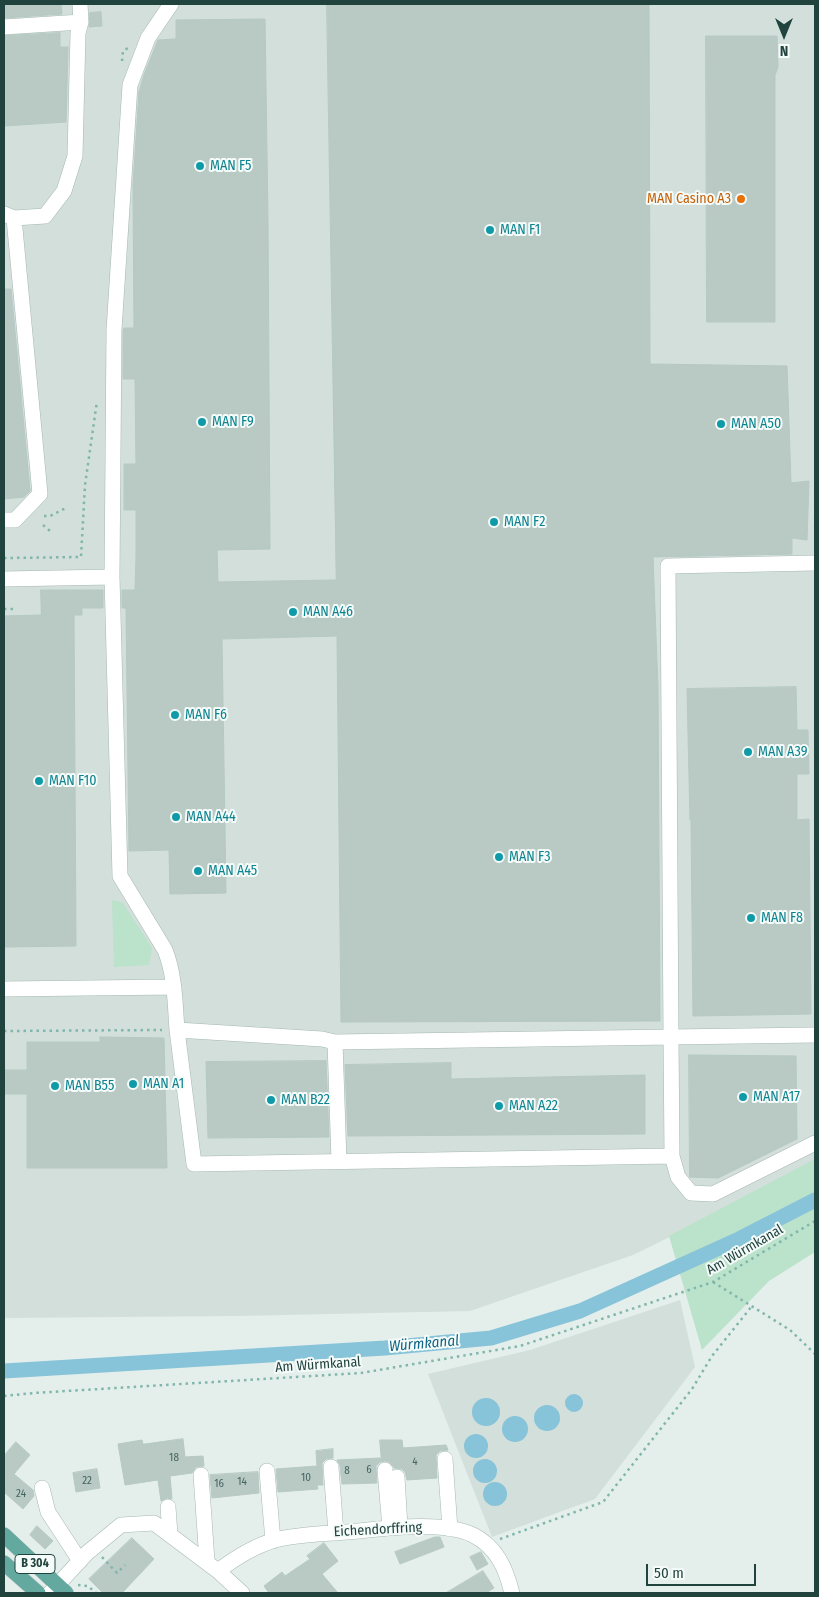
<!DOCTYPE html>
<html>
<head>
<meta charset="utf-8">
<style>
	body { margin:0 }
	#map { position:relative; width:819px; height:1597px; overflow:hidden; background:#e4efeb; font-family:"Fira Sans Condensed",sans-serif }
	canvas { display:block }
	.frame { position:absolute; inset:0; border:5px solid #21433e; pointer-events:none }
	.north { position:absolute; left:759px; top:10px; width:50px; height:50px; -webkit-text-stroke:4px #f5fbf9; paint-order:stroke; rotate:180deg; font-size:14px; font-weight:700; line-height:20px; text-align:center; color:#21433e }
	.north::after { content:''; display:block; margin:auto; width:18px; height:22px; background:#21433e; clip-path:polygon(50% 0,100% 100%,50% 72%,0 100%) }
	.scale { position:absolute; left:646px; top:1564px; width:110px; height:22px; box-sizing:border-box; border:2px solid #21433e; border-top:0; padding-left:6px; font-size:15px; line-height:18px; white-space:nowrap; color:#21433e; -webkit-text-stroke:4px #f5fbf9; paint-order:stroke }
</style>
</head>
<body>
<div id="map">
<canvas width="819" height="1597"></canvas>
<div class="frame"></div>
<div class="north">N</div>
<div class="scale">50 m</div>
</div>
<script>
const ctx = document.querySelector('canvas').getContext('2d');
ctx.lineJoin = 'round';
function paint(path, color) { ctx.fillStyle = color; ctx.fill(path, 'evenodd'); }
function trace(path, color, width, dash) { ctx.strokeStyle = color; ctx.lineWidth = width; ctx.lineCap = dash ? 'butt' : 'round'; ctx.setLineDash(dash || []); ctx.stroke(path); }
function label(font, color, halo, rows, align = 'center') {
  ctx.font = font + ' "Fira Sans Condensed",sans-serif'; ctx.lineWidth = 4; ctx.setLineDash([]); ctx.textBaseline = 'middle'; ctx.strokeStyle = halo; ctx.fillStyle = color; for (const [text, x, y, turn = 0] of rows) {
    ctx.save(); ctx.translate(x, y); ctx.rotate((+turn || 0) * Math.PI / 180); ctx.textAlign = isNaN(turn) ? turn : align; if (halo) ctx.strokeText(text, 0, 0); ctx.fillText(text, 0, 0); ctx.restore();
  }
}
const built = new Path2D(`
	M4 4H815V1160L739 1203 633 1255 470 1311 237 1316 4 1318Z
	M680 1300 695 1367 595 1499 492 1537 428 1374 530 1350Z`);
const green = new Path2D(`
	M112 900 123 903 152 948 149 965 114 967Z
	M815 1159V1252L769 1281 702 1350 669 1236Z`);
const water = new Path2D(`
	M565 1403a9 9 0 1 1 18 0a9 9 0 1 1-18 0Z
	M472 1412a14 14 0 1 1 28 0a14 14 0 1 1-28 0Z
	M534 1418a13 13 0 1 1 26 0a13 13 0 1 1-26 0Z
	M502 1429a13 13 0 1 1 26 0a13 13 0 1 1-26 0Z
	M464 1446a12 12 0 1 1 24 0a12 12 0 1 1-24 0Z
	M473 1471a12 12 0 1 1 24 0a12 12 0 1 1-24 0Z
	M483 1494a12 12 0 1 1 24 0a12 12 0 1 1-24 0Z`);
const canal = new Path2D(`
	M4 1371 385 1348 491 1338 580 1311 739 1239 815 1200`);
const building = new Path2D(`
	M4 4H61L62 14 4 18Z
	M327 4H649L650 364 787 366 791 483 809 481 807 540 792 538V554L653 557 658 689 660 1021 341 1022 337 636 222 639 226 893 170 894 169 850 129 851 126 608H122V590H135L136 557V510H124V464H136L135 379H123V330L124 328H134L133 186 139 92 144 75 158 40 176 39V20L265 19 268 222 270 549 217 550 218 582 336 580Z
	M101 12 102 26 89 27 90 13Z
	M60 33V47H68L66 122 4 126V36Z
	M706 36H777L778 67 775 75V322H707Z
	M4 289H11L30 491 24 497 4 499Z
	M41 590H103V608H82V615H74L76 946 4 947V616L41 615Z
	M796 687 797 730H808L809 774H797V820L809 819 811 1014 693 1016 691 820H690L687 689Z
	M100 1037 164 1038 167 1168H27V1094H4V1070H27V1042H100Z
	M689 1055 796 1056 797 1139 718 1178 690 1177Z
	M326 1061 329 1137 208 1138 206 1062Z
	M451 1063V1079L645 1075V1134L348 1136 345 1065Z
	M183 1439 185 1457 203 1456 204 1466 196 1467 192 1473 170 1476 172 1499 167 1498 161 1501 158 1480 125 1485 118 1444 142 1440 143 1444Z
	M380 1440H402L403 1448 446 1445 448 1450 440 1451 436 1455 437 1478 407 1480 405 1472 402 1469 394 1468 389 1462 385 1461 380 1462 376 1466 377 1483 342 1484 340 1466 337 1460 381 1458Z
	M16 1442 30 1455 14 1474 33 1490 34 1496 23 1509 4 1492V1456Z
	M333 1449V1458L326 1459 322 1463 323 1485H317L318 1489 278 1492 276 1469 317 1466 316 1451Z
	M97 1469 100 1488 76 1492 73 1473Z
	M258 1472 259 1493 212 1498 210 1475Z
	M37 1526 53 1541 45 1549 30 1535Z
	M435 1537H440L444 1547 400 1564 395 1552Z
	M132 1538 154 1559 122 1593H103L89 1579Z
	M324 1543 338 1561 322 1574 338 1593H269L264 1586 282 1572 285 1576 310 1559 307 1556Z
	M481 1552 488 1564 477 1570 470 1557Z
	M483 1571 494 1588 486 1593H446Z`);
const path = new Path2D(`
	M122 61 123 51 128 48
	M44 516H50L66 508
	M43 525 50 531
	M4 558 81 557 85 485 97 401
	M4 609H15
	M4 1031 162 1030
	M713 1282 790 1330 815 1354
	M4 1396 34 1393 361 1373 520 1346 713 1282 815 1221
	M500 1539 603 1502 692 1389 712 1356 752 1306
	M102 1557 117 1573 125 1565
	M78 1585 88 1586 96 1593`);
const minor = new Path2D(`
	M4 27 81 22 80 4
	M4 214 14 218 40 494 15 520H4
	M14 218 45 216 64 191 75 156 78 33 81 22
	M815 563 668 566 671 1037 815 1035
	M112 577 114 330 130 85 148 38 171 4
	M4 579 112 577 120 876 165 950C175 975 175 1003 177 1030L322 1039 335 1042 671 1037 672 1156 194 1164 177 1030
	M4 989 174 987
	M335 1042 339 1161
	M672 1156 678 1177 691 1193 713 1194 815 1143
	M445 1459 450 1529
	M331 1467 336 1533
	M385 1470 390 1528
	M267 1471 273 1541
	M201 1475 207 1561
	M397 1477 400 1527
	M42 1488 48 1512 80 1561
	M168 1507 170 1534
	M50 1593 87 1553 121 1525 154 1523 218 1571
	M242 1593 218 1571C235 1558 255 1546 275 1540 299 1534 324 1534 347 1532 382 1529 441 1520 473 1535 497 1547 506 1569 512 1593`);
const major = new Path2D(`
	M4 1535 66 1593
	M4 1563 38 1593`);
const markers = [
	[200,166,5,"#0f9aa8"],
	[741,199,5,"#e8710a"],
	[490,230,5,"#0f9aa8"],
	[202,422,5,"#0f9aa8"],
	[721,424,5,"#0f9aa8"],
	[494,522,5,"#0f9aa8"],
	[293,612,5,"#0f9aa8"],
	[175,715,5,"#0f9aa8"],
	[748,752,5,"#0f9aa8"],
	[39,781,5,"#0f9aa8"],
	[176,817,5,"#0f9aa8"],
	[499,857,5,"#0f9aa8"],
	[198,871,5,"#0f9aa8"],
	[751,918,5,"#0f9aa8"],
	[133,1084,5,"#0f9aa8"],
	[55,1086,5,"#0f9aa8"],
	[743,1097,5,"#0f9aa8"],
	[271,1100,5,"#0f9aa8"],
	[499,1106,5,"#0f9aa8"]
];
const numberNames = [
	["18",174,1458],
	["4",415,1462],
	["6",369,1470],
	["8",347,1471],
	["10",306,1478],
	["22",87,1481],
	["14",242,1482],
	["16",219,1484],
	["24",21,1494]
];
const shields = [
	[35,1564,40]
];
const shieldNames = [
	["B 304",35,1564]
];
const cultureNames = [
	["MAN F5",210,166],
	["MAN F1",500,230],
	["MAN F9",212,422],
	["MAN A50",731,424],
	["MAN F2",504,522],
	["MAN A46",303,612],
	["MAN F6",185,715],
	["MAN A39",758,752],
	["MAN F10",49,781],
	["MAN A44",186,817],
	["MAN F3",509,857],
	["MAN A45",208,871],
	["MAN F8",761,918],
	["MAN A1",143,1084],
	["MAN B55",65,1086],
	["MAN A17",753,1097],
	["MAN B22",281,1100],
	["MAN A22",509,1106]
];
const foodNames = [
	["MAN Casino A3",731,199]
];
const streetNames = [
	["Am Würmkanal",745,1250,-30],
	["Am Würmkanal",318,1365,-4],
	["Eichendorffring",378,1530,-3]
];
const waterNames = [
	["Würmkanal",424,1344,-5]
];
paint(built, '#d2dfdb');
paint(green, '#bbe2ca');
paint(water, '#87c3d9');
trace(canal, '#87c3d9', 15);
paint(building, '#b9cac5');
trace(building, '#b6c9c4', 1);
trace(minor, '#a6b8b4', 16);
trace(major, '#c1cac9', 16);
trace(path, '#81b6ab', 2.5, [2.5, 4]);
trace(minor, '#fff', 15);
trace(major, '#64a99f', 15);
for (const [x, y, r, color] of markers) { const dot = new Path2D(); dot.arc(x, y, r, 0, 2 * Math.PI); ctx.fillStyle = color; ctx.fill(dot); trace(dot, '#f5fbf9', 2); }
label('11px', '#476560', null, numberNames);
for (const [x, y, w] of shields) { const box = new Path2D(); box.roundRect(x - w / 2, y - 9.5, w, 19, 4); ctx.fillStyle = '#f5fbf9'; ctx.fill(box); trace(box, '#21433e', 1); }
label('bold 12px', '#21433e', null, shieldNames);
label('14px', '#0d838f', '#f5fbf9', cultureNames, 'left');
label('14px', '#c56008', '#f5fbf9', foodNames, 'right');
label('14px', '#21433e', '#f5fbf9', streetNames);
label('italic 15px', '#146586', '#f5fbf9', waterNames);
</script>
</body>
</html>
